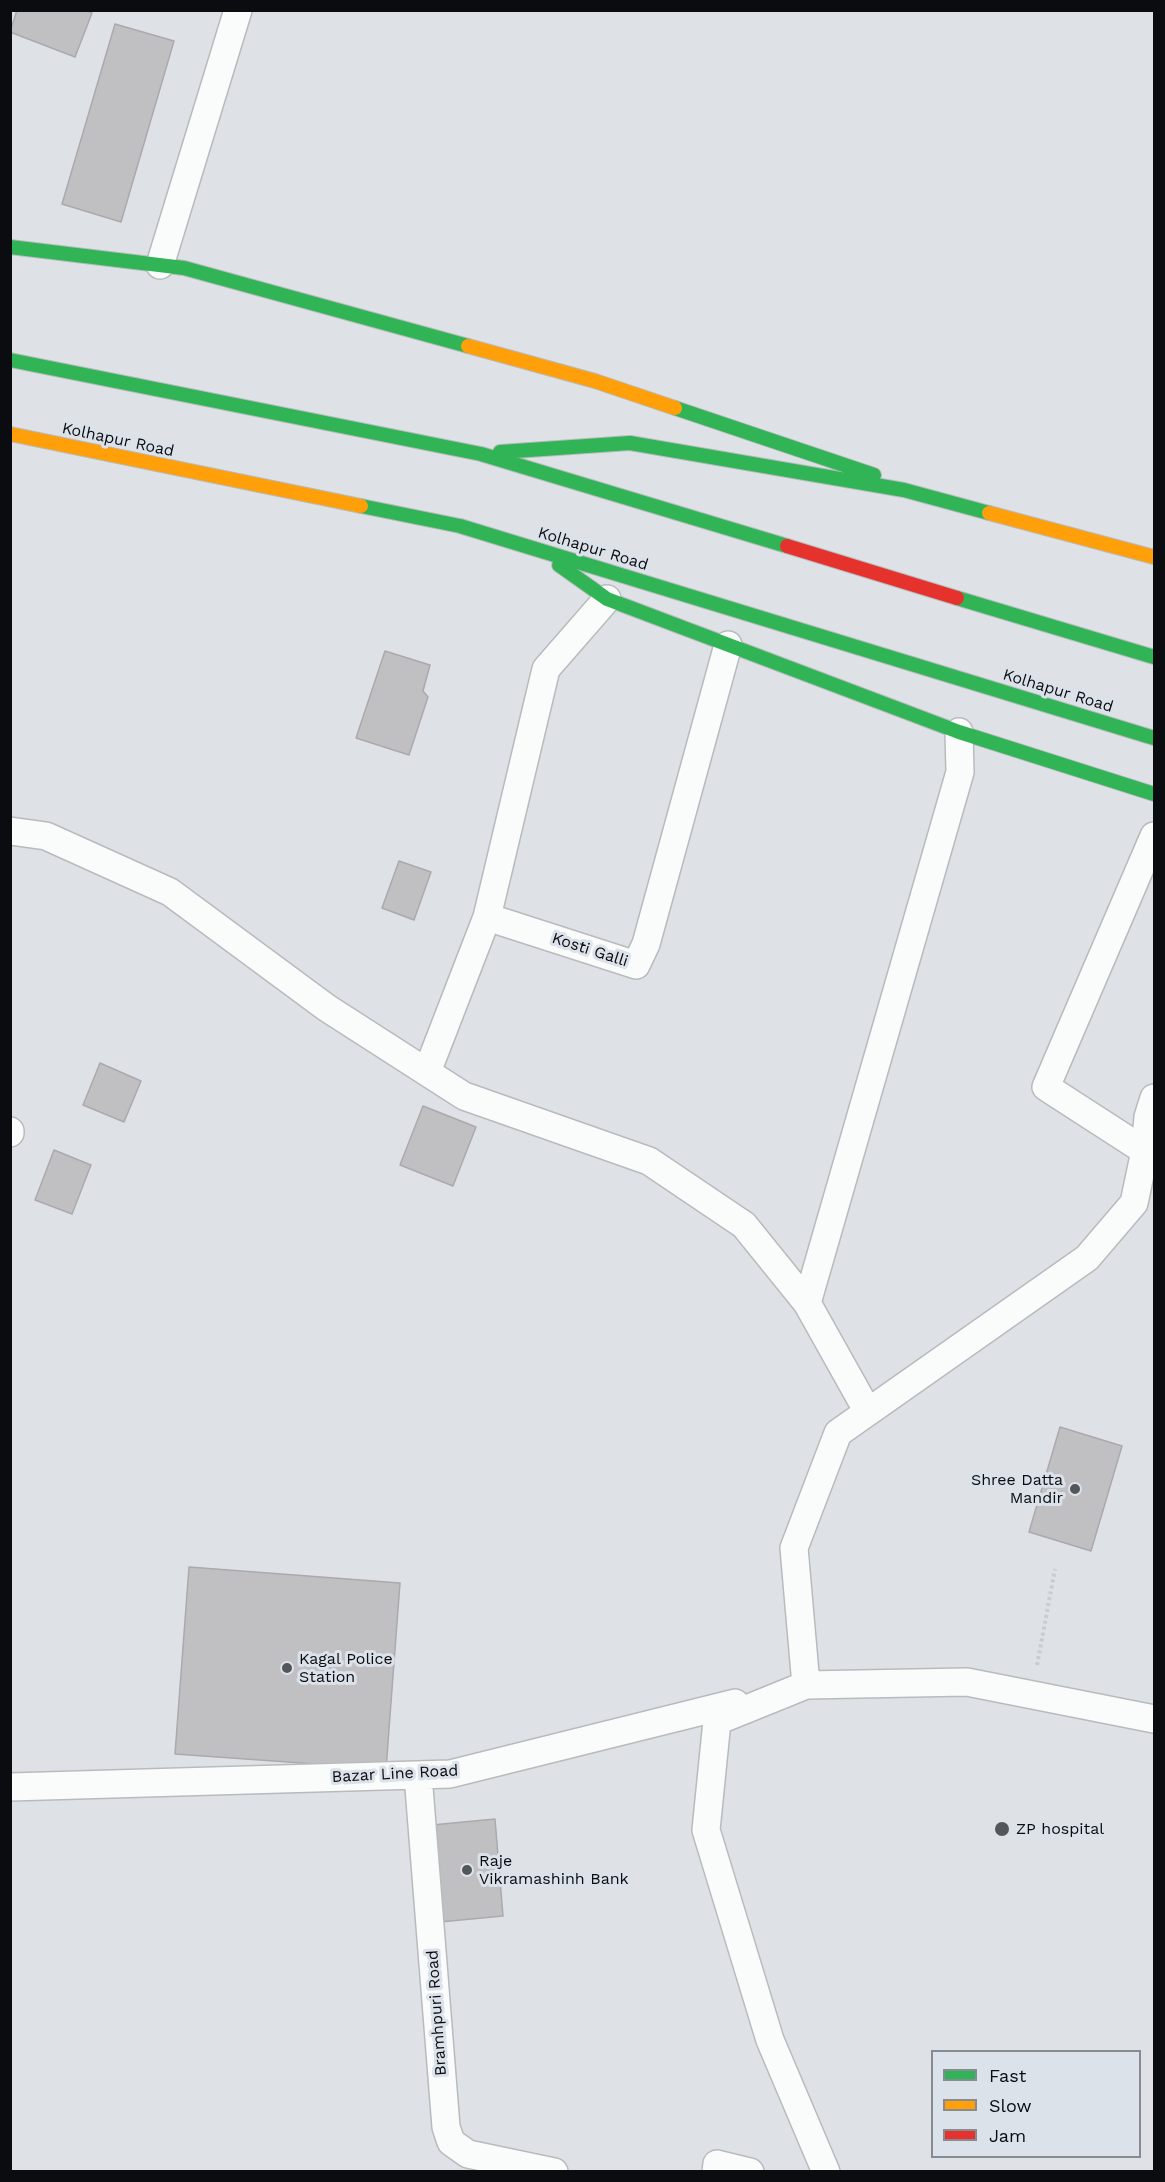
<!DOCTYPE html>
<html>
<head>
<meta charset="utf-8">
<style>
	body { margin:0 }
	#map { position:relative; width:1165px; height:2182px; overflow:hidden; background:#dee2e6; font-family:"Work Sans",sans-serif }
	canvas { display:block }
	.frame { position:absolute; inset:0; border:12px solid #0a0c0f; pointer-events:none }
	.legend { position:absolute; left:931px; top:2050px; width:210px; height:108px; box-sizing:border-box; background:#dbe2ea; border:2px solid #878c92; margin:0; padding:8px 10px; list-style:none; font-size:18px; color:#0a0c0f }
	.legend li { display:flex; align-items:center; gap:12px; height:30px }
	.legend b { width:30px; border:2px solid #878c92 }
</style>
</head>
<body>
<div id="map">
<canvas width="1165" height="2182"></canvas>
<div class="frame"></div>
<ul class="legend">
<li><b style="height:8px;background:#30b455"></b>Fast</li>
<li><b style="height:8px;background:#ff9f0a"></b>Slow</li>
<li><b style="height:8px;background:#e5322d"></b>Jam</li>
</ul>
</div>
<script>
const ctx = document.querySelector('canvas').getContext('2d');
ctx.lineJoin = 'round';
function paint(path, color) { ctx.fillStyle = color; ctx.fill(path, 'evenodd'); }
function trace(path, color, width, dash) { ctx.strokeStyle = color; ctx.lineWidth = width; ctx.lineCap = dash ? 'butt' : 'round'; ctx.setLineDash(dash || []); ctx.stroke(path); }
function label(font, color, halo, rows, align = 'center') {
  ctx.font = font + ' "Work Sans",sans-serif'; ctx.lineWidth = 6; ctx.setLineDash([]); ctx.textBaseline = 'middle'; ctx.strokeStyle = halo; ctx.fillStyle = color; for (const [text, x, y, turn = 0] of rows) {
    ctx.save(); ctx.translate(x, y); ctx.rotate((+turn || 0) * Math.PI / 180); ctx.textAlign = isNaN(turn) ? turn : align; if (halo) ctx.strokeText(text, 0, 0); ctx.fillText(text, 0, 0); ctx.restore();
  }
}
const building = new Path2D(`
	M17 10H86L92 13 75 57 10 32Z
	M115 24 174 41 121 222 62 204Z
	M385 651 430 665 423 691 428 697 409 755 356 738Z
	M399 861 431 872 414 920 382 908Z
	M100 1063 141 1081 124 1122 83 1105Z
	M423 1106 476 1127 453 1186 400 1165Z
	M54 1150 91 1165 72 1214 35 1200Z
	M1060 1427 1122 1446 1091 1551 1029 1532Z
	M189 1567 400 1583 386 1769 175 1754Z
	M495 1819 503 1916 440 1922 432 1825Z`);
const path = new Path2D(`
	M1037 1665 1055 1569`);
const street = new Path2D(`
	M160 265 238 10
	M10 831 46 836 170 892 327 1008 464 1096 649 1161 744 1225 807 1303 868 1412
	M1154 836 1046 1087 1145 1151 1148 1117 1154 1098
	M487 917 546 669 607 599
	M427 1072 487 917 636 965 646 944 728 645
	M10 1131V1133
	M807 1303 960 772 959 732
	M806 1685 794 1548 838 1433 1087 1258 1134 1203 1145 1151 1154 1152
	M418 1775 446 2127 451 2142 468 2154 554 2172
	M10 1787 450 1774 735 1703
	M716 2172 717 2164 750 2172
	M826 2172 770 2040 706 1830 717 1721 806 1685 967 1682 1154 1719`);
const fast = new Path2D(`
	M10 247 184 268 468 346
	M10 360 481 454 787 546
	M675 408 874 475
	M500 452 630 443 904 490 989 513
	M361 506 460 526 1154 738
	M559 565 607 599 959 732 1154 794
	M957 598 1154 657`);
const slow = new Path2D(`
	M468 346 595 381 675 408
	M10 434 361 506
	M989 513 1154 557`);
const jam = new Path2D(`
	M787 546 957 598`);
const markers = [
	[1075,1489,6,"#54575a"],
	[287,1668,6,"#54575a"],
	[1002,1829,8,"#54575a"],
	[467,1870,6,"#54575a"]
];
const streetNames = [
	["Kolhapur Road",118,440,12],
	["Kolhapur Road",593,549,17],
	["Kolhapur Road",1058,691,17],
	["Kosti Galli",590,950,18],
	["Bazar Line Road",395,1774,-3],
	["Bramhpuri Road",437,2013,-94]
];
const poiNames = [
	["Shree Datta",1063,1480,"right"],
	["Mandir",1063,1498,"right"],
	["Kagal Police",299,1659],
	["Station",299,1677],
	["ZP hospital",1016,1829],
	["Raje",479,1861],
	["Vikramashinh Bank",479,1879]
];
paint(building, '#c0c0c3');
trace(building, '#aaaaad', 1.5);
trace(street, '#b8bbbe', 30);
trace(fast, '#b8bbbe', 16);
trace(slow, '#b8bbbe', 16);
trace(jam, '#b8bbbe', 16);
trace(path, '#cacbcc', 4, [3, 3]);
trace(street, '#fafbfb', 27);
trace(fast, '#30b455', 14);
trace(slow, '#ff9f0a', 14);
trace(jam, '#e5322d', 14);
for (const [x, y, r, color] of markers) { const dot = new Path2D(); dot.arc(x, y, r, 0, 2 * Math.PI); ctx.fillStyle = color; ctx.fill(dot); trace(dot, '#dbe2ea', 2); }
label('16px', '#0a0c0f', '#dbe2ea', streetNames);
label('16px', '#0a0c0f', '#dbe2ea', poiNames, 'left');
</script>
</body>
</html>
